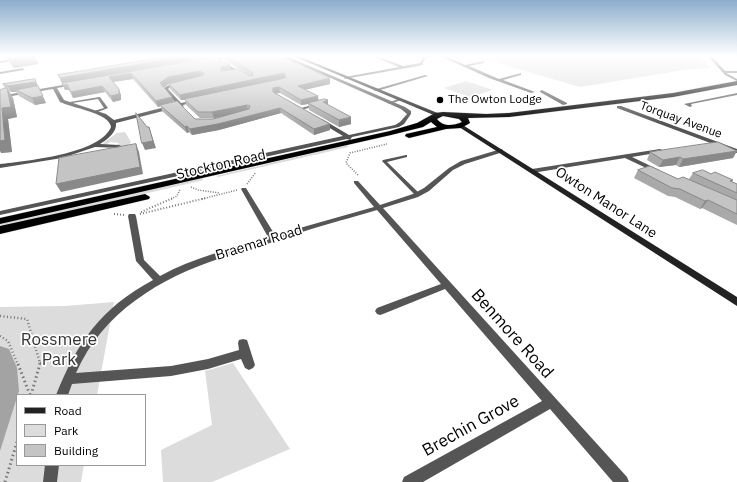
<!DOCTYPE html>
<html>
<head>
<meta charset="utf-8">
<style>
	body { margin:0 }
	#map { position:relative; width:737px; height:482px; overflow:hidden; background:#fff; font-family:"IBM Plex Sans",sans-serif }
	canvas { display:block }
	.legend { position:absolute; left:16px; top:394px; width:130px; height:72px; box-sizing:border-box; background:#fff; border:1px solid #999; margin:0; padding:5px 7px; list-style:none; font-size:12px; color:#000 }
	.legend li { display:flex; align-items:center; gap:8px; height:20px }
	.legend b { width:20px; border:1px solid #999 }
</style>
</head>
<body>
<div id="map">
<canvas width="737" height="482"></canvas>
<ul class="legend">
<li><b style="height:5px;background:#222"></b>Road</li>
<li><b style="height:11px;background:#dcdcdc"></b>Park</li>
<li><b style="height:11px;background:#c4c4c4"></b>Building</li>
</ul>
</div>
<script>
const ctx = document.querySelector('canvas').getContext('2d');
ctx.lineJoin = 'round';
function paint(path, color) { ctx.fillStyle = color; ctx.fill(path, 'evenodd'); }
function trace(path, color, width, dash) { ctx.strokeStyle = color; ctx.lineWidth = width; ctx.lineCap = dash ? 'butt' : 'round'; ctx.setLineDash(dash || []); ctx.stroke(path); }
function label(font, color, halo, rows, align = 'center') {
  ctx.font = font + ' "IBM Plex Sans",sans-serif'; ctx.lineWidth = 3.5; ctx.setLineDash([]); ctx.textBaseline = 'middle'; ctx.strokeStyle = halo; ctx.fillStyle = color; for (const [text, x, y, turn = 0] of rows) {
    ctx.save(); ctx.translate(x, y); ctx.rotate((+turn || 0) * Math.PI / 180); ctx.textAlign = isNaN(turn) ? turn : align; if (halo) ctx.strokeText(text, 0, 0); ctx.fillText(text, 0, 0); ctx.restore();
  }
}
const green = new Path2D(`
	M474 56H700L710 68 684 70 580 87Z
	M466 81 493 90 470 97 444 88Z
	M125 132 131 142 126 148 116 146 119 143 110 142 106 145 103 143 117 133Z
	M346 145 349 147 218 177 216 176Z
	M203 178V180L200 181 0 227V223Z
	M114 302 97 395H17V465H84L81 482H0V307L65 306Z
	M233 363 290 449 212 482H163L161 450 212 425 205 371Z`);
const water = new Path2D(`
	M0 346 9 349 17 368 19 391 0 451Z`);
const pathFar3 = new Path2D(`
	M358 175 346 163 350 153 387 144
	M247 184 256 172
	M191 187 198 190 220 193
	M171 199 177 196 180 189
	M202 199 237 190`);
const pathFar2 = new Path2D(`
	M141 212 173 198
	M114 214 124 215
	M140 214 206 198`);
const pathFar1 = new Path2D(`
	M0 316 27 319 40 363 39 365
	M0 336 8 341 18 365
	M40 363 69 355`);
const path = new Path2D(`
	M18 364 30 395
	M31 395 40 364
	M5 482 17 442`);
const lane = new Path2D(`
	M211 56H217L193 62 192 61Z
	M708 56H711L725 71H737V73H726L737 79V81L725 75Z
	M15 59 14 61 0 63V61Z
	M99 97H100L108 108 95 113 93 112 94 111 104 108 98 99 66 104 64 103Z
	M398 99 401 100 390 104 388 103Z
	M406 155H407V157L387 162 420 194V196H416L382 161 383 160Z`);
const street = new Path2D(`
	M225 56H233L208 62 206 61Z
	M281 56H286L405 107 411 111V114L404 124 399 127 352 137 350 140 347 139 0 215V211L343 136 318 121V119H322L349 135 395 125 400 122 407 114 401 109Z
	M372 56H377L403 66 420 63 423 57 433 56 425 59 422 65 418 66 344 79 345 77 399 67Z
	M440 56H445L465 65 484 61V63L469 66 499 79 521 73V75L503 80 535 92 531 93 489 78Z
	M220 61H222L246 75 243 76 220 63Z
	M23 68 24 70 0 74V72Z
	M425 75 428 76 377 91 373 90Z
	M74 83 76 84 75 85 57 88 64 100 106 114 114 120 177 104 163 89C168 85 175 81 181 84L172 86 168 89 181 103 195 100 197 101 183 105 184 108 179 107 116 123C117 132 108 139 100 144L119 145 121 146V148L95 147 62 158 0 168V164C26 161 100 154 111 127 110 113 72 108 60 102L53 89 0 98V96Z
	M542 90 567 103V104L563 105 540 92V91Z
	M737 93V95L691 104 692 106 690 107 684 104Z
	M319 103 321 104V105L300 110 298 109Z
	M617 106H621L737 149V153L617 108Z
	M501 149 503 150V152L465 164 453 170 429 191 418 197 383 208 627 477 629 482H613L550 409 423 482H402L404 477 542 401 445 289 383 314 380 315 377 314 375 311 377 308 441 284 377 210C343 220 308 229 276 241 258 247 239 251 221 258 160 278 103 312 76 373L171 366 208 359 239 350 238 343 239 340 243 339 247 340 248 343 255 365 253 368 249 370 245 368 241 359 208 369 171 376 72 384 68 395H56C78 341 100 309 153 280L136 261 128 216 129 214H135L136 216 144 260 160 276C193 258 232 248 268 237L241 189 242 188H246L275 235 374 207 354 183V181H358L380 205 413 194 424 188 449 168 461 161Z
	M660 149 662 150V152L632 157 659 170V172L657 173 625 158 532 173 529 171 532 169Z
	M45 465H59L57 482H43Z`);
const secondary = new Path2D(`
	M298 56 440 114V115L436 116 293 56Z
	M461 124 737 297V306L459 127 458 126Z`);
const highway = new Path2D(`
	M737 81V85L673 97 509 117 468 118 470 123 461 128 446 129 409 138 405 136 406 134 437 127 431 122 423 127 391 135 0 224V218L390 131 417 123 435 113 443 112 486 114 509 113 673 93ZM443 116 459 119 462 122C453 126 443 127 437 119Z
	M145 194 150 197 149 199 0 234V226Z`);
const wall = new Path2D(`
	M2 56H35L38 64 14 68 9 63 7 59H5Z
	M223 56H281L330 84 305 90 318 101 328 105 351 124 339 127 309 110 308 104 301 105 280 93H276L330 130 314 135 281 113 219 130 192 135 189 132 187 133 162 111 161 106 158 107 133 79 113 82 121 95V100L113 102 105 92 73 98 69 90H65L58 75 188 61 131 71 231 70 251 76 224 60ZM186 79 169 84 170 89 181 100H185L186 105 200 118H214L229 115 213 119H195L174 102 164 87 170 83Z
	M35 79 46 103 35 105 19 96 16 92H11L9 91 13 98 17 117 8 119 12 152 1 153 5 89 3 84Z
	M737 150 733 158 679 167 676 165 659 167 647 160 650 152Z
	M638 170 678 179H689L693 173 711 174 733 180 732 182 737 184V225L702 208 700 209 675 197 668 196 634 178Z`);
const shadedWall = new Path2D(`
	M3 56H5L7 59H5Z
	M7 56H35L38 64 14 68Z
	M186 56H204L188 61 62 83 60 78Z
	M230 65 231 70 221 71V67Z
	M200 71 202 77 170 83 162 89 160 83 168 77Z
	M131 73 133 79 111 82 109 77Z
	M284 73 285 79 181 100 180 95Z
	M330 78V84L299 91 298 86Z
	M36 82 46 103 35 105 32 98 16 90V92H11L8 86Z
	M67 84 69 90H65L63 85Z
	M102 86 105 92 73 98 71 92Z
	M279 87 280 93 274 94 273 88Z
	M7 88 13 98 17 117 8 119 12 152 1 153 0 151V141L2 108Z
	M119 89 121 95V100L113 102 111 96Z
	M318 96 319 102 308 103V104L301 105V100Z
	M172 97 174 102 158 107 156 101Z
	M328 100V107L323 102Z
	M247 105 248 111 214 118 212 112Z
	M280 108 281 113 219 130 192 135 190 129Z
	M351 117V124L339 127V120Z
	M330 124V130L314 135V129Z
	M187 126 189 132 187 133 185 127Z
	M149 127 156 148 145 150 142 143Z
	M136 144 139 152 143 174 61 192 56 184Z
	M737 151 733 158 679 167 683 159Z
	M680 157 676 165 659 167 663 160Z
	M708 200 702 208 700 209 705 201Z`);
const building = new Path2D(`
	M171 56H186L60 78 58 75Z
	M226 56H281L330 78 298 86 318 96 301 100 279 87 273 88V92L330 124 314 129 280 108 218 124 190 129 187 126 185 127 160 105 177 101 195 119H213L249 109 250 106 247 105 212 112H198L184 99 285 78 286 76 284 73 180 95 169 84 203 75 204 73 200 71 168 77 160 83 172 97 156 101 131 73 109 77 119 89V94L111 96 102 86 71 92 67 84 63 85 62 83 215 57 230 65 221 67V71L237 69 251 76 253 75 252 72Z
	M35 79 36 82 8 86 3 84Z
	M38 86 43 96 32 98 16 90Z
	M7 88 11 107 2 108 5 140 0 141V90Z
	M325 99 328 100 323 102 351 117 339 120 308 103Z
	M136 113 147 127H149L153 141 142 143Z
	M718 142 737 151 683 159 680 157 663 160 650 152Z
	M136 144 140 167 56 184 59 158Z
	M650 166 678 179 683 177 737 200V214L708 200 705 201 680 189 672 188 638 170Z
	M703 170 711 174 715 172 733 180 730 181 737 184V193L693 173Z`);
const markers = [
	[440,100,4,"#000"]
];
const farPoinames = [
	["The Owton Lodge",448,100]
];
const farStreetnames = [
	["Torquay Avenue",681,120,20]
];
const streetNames = [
	["Stockton Road",221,165,-13],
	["Owton Manor Lane",606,203,33],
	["Braemar Road",259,243,-17]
];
const nearStreetnames = [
	["Benmore Road",512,334,48],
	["Brechin Grove",471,426,-29]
];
const nearParknames = [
	["Rossmere",59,340],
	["Park",59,360]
];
paint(green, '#dcdcdc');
paint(water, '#a3a3a3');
trace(highway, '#dbdbdb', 1);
trace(pathFar3, '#777', 1.5, [1, 1.5]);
trace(pathFar2, '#777', 2, [1, 2]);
trace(pathFar1, '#777', 2.5, [1, 2.5]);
trace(path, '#777', 3, [1.5, 3]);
paint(lane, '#555');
paint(street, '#555');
paint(secondary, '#222');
paint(highway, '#000');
paint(wall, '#a9a9a9');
paint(shadedWall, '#898989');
paint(building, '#c4c4c4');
trace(building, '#898989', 1);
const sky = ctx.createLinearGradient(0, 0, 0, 124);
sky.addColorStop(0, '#8cadcc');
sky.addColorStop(0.45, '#fff');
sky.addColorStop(1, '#ffffff00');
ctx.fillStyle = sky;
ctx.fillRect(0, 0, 737, 124);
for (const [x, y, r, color] of markers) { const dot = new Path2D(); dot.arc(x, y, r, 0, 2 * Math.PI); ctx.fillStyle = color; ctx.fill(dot); trace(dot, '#fff', 1.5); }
label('12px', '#000', '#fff', farPoinames, 'left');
label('12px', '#000', '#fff', farStreetnames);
label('14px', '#000', '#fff', streetNames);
label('17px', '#000', '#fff', nearStreetnames);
label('17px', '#333', '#fff', nearParknames);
</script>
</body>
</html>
